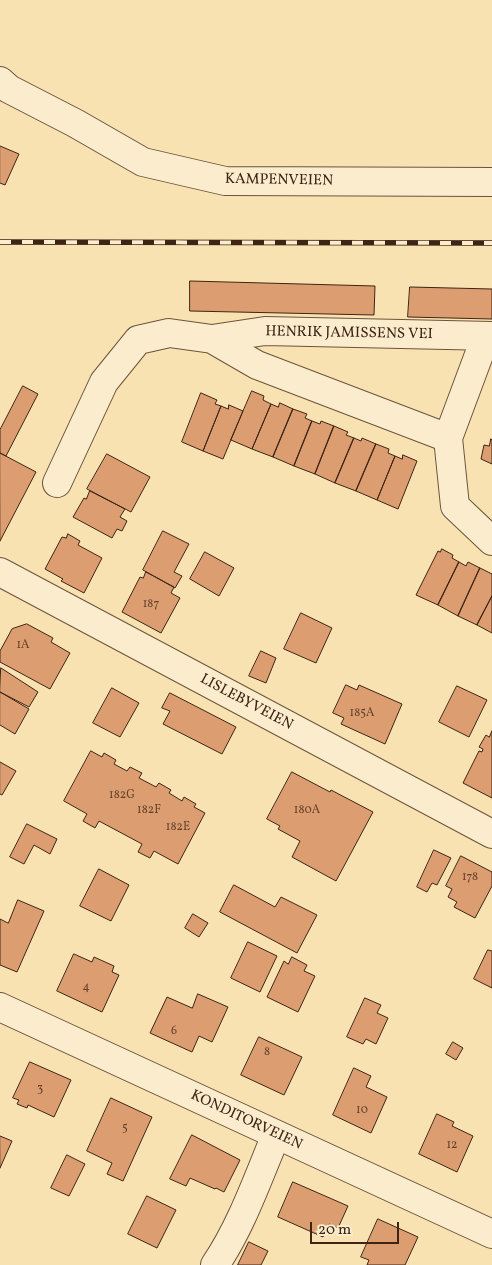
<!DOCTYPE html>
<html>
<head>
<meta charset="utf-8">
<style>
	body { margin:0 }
	#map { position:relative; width:492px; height:1265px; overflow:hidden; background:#f8e2b2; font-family:Vollkorn,serif }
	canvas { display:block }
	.scale { position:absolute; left:310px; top:1222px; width:89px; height:22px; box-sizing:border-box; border:2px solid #3e2415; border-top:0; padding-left:6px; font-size:15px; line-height:18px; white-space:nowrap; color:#3e2415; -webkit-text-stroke:4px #faeccd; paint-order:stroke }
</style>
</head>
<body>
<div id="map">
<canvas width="492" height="1265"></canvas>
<div class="scale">20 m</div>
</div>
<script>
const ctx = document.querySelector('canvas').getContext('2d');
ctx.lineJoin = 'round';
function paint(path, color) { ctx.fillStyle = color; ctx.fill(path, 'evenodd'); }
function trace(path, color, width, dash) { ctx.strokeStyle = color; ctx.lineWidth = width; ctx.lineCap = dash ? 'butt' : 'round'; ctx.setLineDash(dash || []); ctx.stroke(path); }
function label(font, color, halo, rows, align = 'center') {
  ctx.font = font + ' Vollkorn,serif'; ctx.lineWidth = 4.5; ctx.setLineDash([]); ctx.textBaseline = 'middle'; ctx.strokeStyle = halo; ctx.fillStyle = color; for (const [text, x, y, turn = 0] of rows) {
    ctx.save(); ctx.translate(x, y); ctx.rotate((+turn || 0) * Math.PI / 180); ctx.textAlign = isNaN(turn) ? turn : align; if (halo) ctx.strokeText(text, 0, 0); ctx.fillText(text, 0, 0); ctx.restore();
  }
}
const building = new Path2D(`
	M0 146 19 154 5 185 0 183Z
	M190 281 375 286 374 315 190 311Z
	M410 287 492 289V319L408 317Z
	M23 386 38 394 6 456 0 453V430Z
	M252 391 264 396 263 400 271 404 252 449 231 440Z
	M201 393 217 400 215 404 221 406 203 451 182 442Z
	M280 403 293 409 273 457 252 449 271 404 278 407Z
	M229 405 243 411 223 459 203 451 221 406 228 409Z
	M293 409 307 414 305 418 312 421 294 466 273 457Z
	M312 421 320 424 321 421 334 426 315 474 294 466Z
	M334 426 348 432 346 435 354 438 335 483 315 474Z
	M354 438 361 441 362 438 376 444 356 491 335 483Z
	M491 439 492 440V464L481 459 484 445 489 446Z
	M376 444 389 449 388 453 395 456 377 500 356 491Z
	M0 453 36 472 0 541Z
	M107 454 150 477 131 512 87 489Z
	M403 455 417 461 398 509 377 500 395 456 402 459Z
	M90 491 125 509 120 517 127 521 122 531 117 529 112 538 73 517 84 498 86 499Z
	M163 531 189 544 174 572 182 576 175 588 143 570Z
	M68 534 80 541 78 545 102 558 84 593 61 581 63 579 45 569 62 537 66 538Z
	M442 549 453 555 452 558 459 562 438 605 416 595 438 551 440 552Z
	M205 552 234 568 219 596 190 579Z
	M459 562 466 566 468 562 480 568 458 616 438 605Z
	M480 568 492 574V596L477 625 458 616Z
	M146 572 174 587 171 593 180 598 161 633 122 612 140 577 143 578Z
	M492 596V633L477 625Z
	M301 613 332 628 316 663 284 649Z
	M27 624 53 638 51 642 70 653 50 689 0 662V651L12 629Z
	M261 651 276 658 266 683 249 676Z
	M1 668 38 692 29 707 0 692Z
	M346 685 357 690 359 685 402 704 385 744 341 724 344 718 333 713Z
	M457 686 487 700 469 737 439 722Z
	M112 688 139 703 120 737 93 723Z
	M0 692 29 709 15 734 0 725Z
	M170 693 236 727 222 754 163 724 170 711 162 708Z
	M492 731V798L463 783 479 751 482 752 483 749 479 747 486 735 489 737Z
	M91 751 102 757 104 753 116 760 114 764 127 771 130 767 142 773 139 778 156 787 159 783 171 790 169 793 182 801 184 797 196 804 194 807 205 813 178 864 154 851 150 858 138 852 142 844 99 821 95 828 83 821 87 814 64 801Z
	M0 762 16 771 2 795 0 794Z
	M292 772 330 792 331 790 373 812 336 881 292 857 300 841 278 829 280 826 267 819Z
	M27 824 57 839 50 854 34 845 24 864 10 857Z
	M434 850 451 858 437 885 432 883 427 892 417 887Z
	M461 856 492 872V886L475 918 454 907 457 902 448 897 452 889 446 886Z
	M99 869 129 885 111 921 80 906Z
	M234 885 275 907 281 897 317 915 297 953 220 912Z
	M18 900 44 911 17 972 0 965V919L8 923Z
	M193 914 208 923 199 937 185 928Z
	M248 942 277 956 260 992 231 978Z
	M488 950 492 951V988L474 979Z
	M74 954 92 962 94 957 114 966 112 972 119 975 102 1012 57 991Z
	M292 957 307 965 304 971 315 976 298 1012 267 997 284 961 288 964Z
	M198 994 228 1007 212 1042 199 1036 192 1052 150 1033 167 997 192 1008Z
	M365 998 381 1005 377 1013 388 1018 376 1044 366 1039 363 1044 347 1037Z
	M259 1037 302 1057 284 1095 241 1075Z
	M453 1042 463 1048 456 1060 446 1054Z
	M30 1062 71 1080 54 1117 28 1105 27 1108 17 1104 19 1100 13 1098Z
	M354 1068 371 1076 366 1087 387 1097 371 1133 333 1115Z
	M111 1098 152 1117 123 1181 107 1174 112 1163 87 1151Z
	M437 1114 454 1122 452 1126 473 1136 457 1172 419 1154Z
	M192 1135 240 1160 224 1192 216 1188 215 1189 190 1178 186 1186 170 1179Z
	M0 1136 12 1141 0 1168Z
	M67 1155 85 1164 69 1196 51 1188Z
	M293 1182 348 1206 338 1228 329 1224 323 1237 278 1217Z
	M147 1196 176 1210 157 1248 128 1234Z
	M378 1219 418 1237 405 1265H367L369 1260 361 1257Z
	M249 1242 268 1251 261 1265H238Z`);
const minor = new Path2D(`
	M0 81 9 89 75 123 143 162 225 181 492 182
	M486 336 448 438 257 365 212 339 265 331 492 336
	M448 438 455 506 492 541
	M57 483 104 382 138 340 169 333 212 339
	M0 572 492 834
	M0 1007 492 1234
	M215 1265C241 1227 258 1178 276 1135`);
const rail = new Path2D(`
	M0 242 492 243`);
const numberNames = [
	["187",151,605],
	["1A",23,646],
	["185A",362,714],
	["182G",122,796],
	["182F",149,811],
	["180A",307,811],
	["182E",178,828],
	["178",470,878],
	["4",86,988],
	["6",174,1032],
	["8",267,1053],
	["3",40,1090],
	["10",362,1111],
	["5",125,1129],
	["12",452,1146]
];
const streetNames = [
	["KAMPENVEIEN",279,181,1],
	["HENRIK JAMISSENS VEI",349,334,1],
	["LISLEBYVEIEN",246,703,28],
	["KONDITORVEIEN",246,1121,25]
];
paint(building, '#dc9e71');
trace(building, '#3e2415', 1);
trace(minor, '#6c543c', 30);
trace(minor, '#faeccd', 28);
trace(rail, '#3e2415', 5.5);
trace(rail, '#faeccd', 4, [11]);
label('12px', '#66422c', null, numberNames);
label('15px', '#3e2415', '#faeccd', streetNames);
</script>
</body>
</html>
